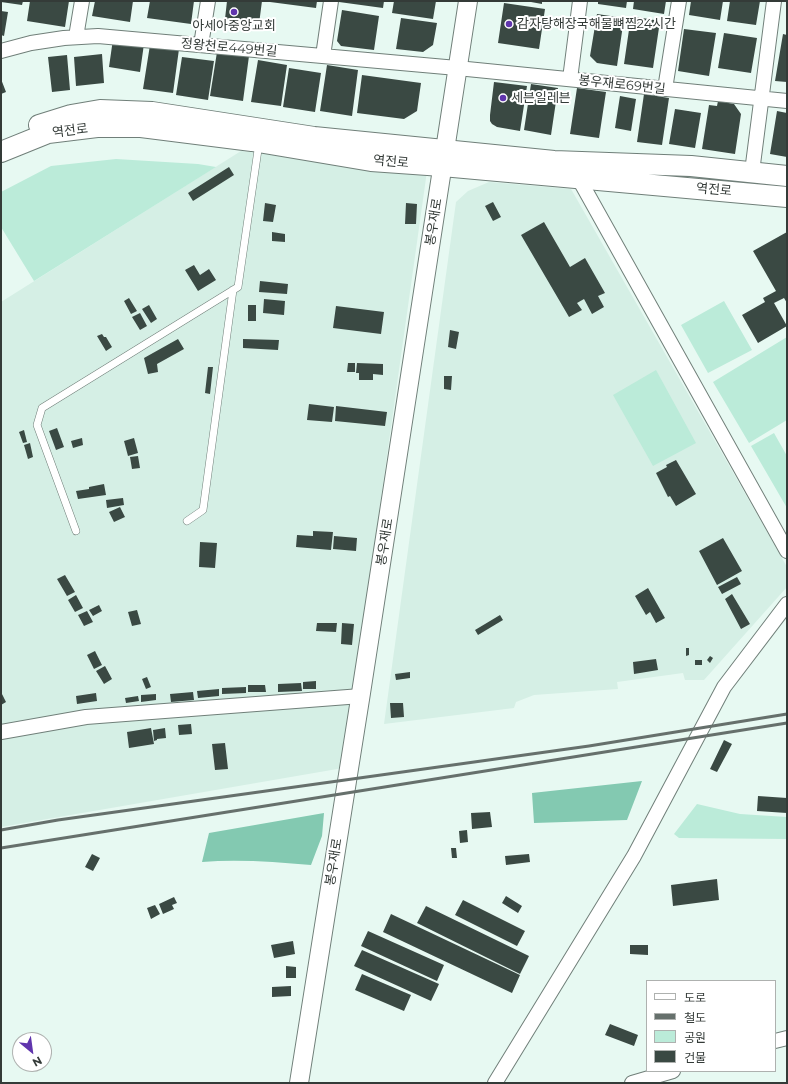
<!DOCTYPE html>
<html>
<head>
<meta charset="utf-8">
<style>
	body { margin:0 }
	#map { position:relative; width:788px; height:1084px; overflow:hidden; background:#e7f9f2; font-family:Montserrat,"Noto Sans KR",sans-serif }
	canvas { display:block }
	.frame { position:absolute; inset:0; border:2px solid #343b38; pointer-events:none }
	.legend { position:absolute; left:646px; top:980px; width:130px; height:92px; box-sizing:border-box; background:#fff; border:1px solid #aeb1af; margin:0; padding:5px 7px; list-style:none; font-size:12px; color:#343b38 }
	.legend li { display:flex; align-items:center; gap:8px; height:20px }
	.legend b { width:20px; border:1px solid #aeb1af }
	.north { position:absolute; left:12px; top:1032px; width:40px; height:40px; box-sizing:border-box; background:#fff; border:1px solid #aeb1af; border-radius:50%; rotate:151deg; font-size:11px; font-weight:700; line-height:16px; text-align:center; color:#343b38 }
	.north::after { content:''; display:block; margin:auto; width:14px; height:18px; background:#6035ad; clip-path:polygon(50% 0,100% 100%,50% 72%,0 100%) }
</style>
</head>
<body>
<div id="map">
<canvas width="788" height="1084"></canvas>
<div class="frame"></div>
<ul class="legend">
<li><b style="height:5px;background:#fff"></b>도로</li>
<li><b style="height:5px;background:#66706c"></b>철도</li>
<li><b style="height:11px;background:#bbebd9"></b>공원</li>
<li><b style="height:11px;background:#3a4943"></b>건물</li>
</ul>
<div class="north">N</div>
</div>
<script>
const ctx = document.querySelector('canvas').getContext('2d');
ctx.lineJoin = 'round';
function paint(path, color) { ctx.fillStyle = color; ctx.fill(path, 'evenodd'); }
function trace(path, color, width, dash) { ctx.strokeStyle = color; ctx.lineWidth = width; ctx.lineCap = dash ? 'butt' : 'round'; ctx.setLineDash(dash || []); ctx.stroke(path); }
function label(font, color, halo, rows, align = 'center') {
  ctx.font = font + ' Montserrat,"Noto Sans KR",sans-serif'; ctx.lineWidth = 4; ctx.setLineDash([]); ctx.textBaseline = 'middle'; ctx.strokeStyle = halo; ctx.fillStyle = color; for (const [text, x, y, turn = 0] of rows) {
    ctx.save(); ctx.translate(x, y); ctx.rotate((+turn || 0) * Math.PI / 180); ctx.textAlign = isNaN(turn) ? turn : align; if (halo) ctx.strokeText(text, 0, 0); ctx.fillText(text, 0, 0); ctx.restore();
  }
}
const built = new Path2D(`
	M241 151 427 171 343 768 1 827V302Z
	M489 182 571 189 787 567V587L704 680H685L683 673 617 682 618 689 534 695 516 702 514 708 384 724 456 202 468 191Z`);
const green = new Path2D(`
	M116 159 198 164 216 167 34 281 1 227V192L51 166Z
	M724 301 752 350 708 373 681 325Z
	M787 337V420L749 443 713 382Z
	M656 370 696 443 653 466 613 395Z
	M774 433 787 456V508L751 446Z
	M697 804 740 814 787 817V839L679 838 674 834Z`);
const forest = new Path2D(`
	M642 781 627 820 534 823 532 793Z
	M324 813 322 836 311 865C275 862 238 859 202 862L209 833Z`);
const building = new Path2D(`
	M1 1H23L22 5 1 2Z
	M30 1H69L65 27 27 21Z
	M95 1H133L130 22 92 16Z
	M150 1H194L191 24 147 18Z
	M227 1H262L259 24 225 19Z
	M270 1H317L316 8 270 2Z
	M339 1H384L383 8 339 2Z
	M394 1H436L433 19 392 13Z
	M531 1H542V4L531 2Z
	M598 1H627L626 8 598 4Z
	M634 1H666L664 14 633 9Z
	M691 1H723L720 20 689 15Z
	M730 1H760L756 25 727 21Z
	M504 3 545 9 539 49 498 43Z
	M342 10 379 16 374 50 341 46 337 41Z
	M1 11 8 12 4 36 1 35Z
	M597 14 624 18 617 66 597 63 590 56Z
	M631 16 660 21 653 68 624 64Z
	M401 18 437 23 433 45 423 52 396 49Z
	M684 29 716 33 709 76 678 71Z
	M724 33 757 38 751 73 718 68Z
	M783 34 787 35V82L775 81Z
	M113 39 144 44 140 72 109 67Z
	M150 45 179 49 173 93 143 89Z
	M217 52 249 56 243 101 210 96Z
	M102 54 104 83 76 86 74 57Z
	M67 55 70 90 52 92 48 57Z
	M182 57 214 61 208 100 176 95Z
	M258 60 287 65 281 106 251 102Z
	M327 65 358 70 352 116 320 111Z
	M289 68 321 73 315 112 283 107Z
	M362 75 421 83 417 111 404 119 357 113Z
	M1 79 6 92 1 94Z
	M494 82 527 86 520 131 497 127 492 124 490 121V115Z
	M531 84 558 88 551 135 524 130Z
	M577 88 606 92 599 138 570 134Z
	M644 94 669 98 662 145 637 142Z
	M620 96 636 99 631 131 615 128Z
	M718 101 734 104 741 114 735 154 702 149 709 105 717 106Z
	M675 109 701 113 695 148 669 144Z
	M777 111 787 113V157L770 154Z
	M229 167 234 175 193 201 188 193Z
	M493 202 501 217 493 221 485 206Z
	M265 203 276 205 273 222 263 221Z
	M406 203 417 204 416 224H405Z
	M544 222 570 267 585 258 605 293 598 296 604 307 592 314 584 299 577 303 582 310 569 317 521 235Z
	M272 232 285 234V242L272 241Z
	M787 232V303L784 298 774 303 787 326 758 343 742 315 765 302 763 298 776 291 753 251Z
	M194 265 200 275 209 269 216 280 198 291 185 270Z
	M260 281 288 284 287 294 259 292Z
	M129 298 137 311 131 314 124 301Z
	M264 299 285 301 284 315 263 313Z
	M149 305 157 319 151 323 142 309Z
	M248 305H256V321H248Z
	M336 306 384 312 381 334 333 328Z
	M140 313 147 326 140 330 132 317Z
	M450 330 459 332 456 349 448 347Z
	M102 334 104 337H106L112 347 106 351 97 336Z
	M178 339 184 349 157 364 158 372 148 374 144 358Z
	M243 339 279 340 278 350 243 348Z
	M348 363H355V372H347Z
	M357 363 383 364V375L373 374V380H359V373H356Z
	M208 367H213L210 394 205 393Z
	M444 376H452L451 390 444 389Z
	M309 404 334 407 332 422 307 420Z
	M336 406 387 412 385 426 335 421Z
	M57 428 64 447 56 450 49 431Z
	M24 430 27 442 23 443 19 432Z
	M82 438 83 445 73 448 71 441Z
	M134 438 138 453 128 456 124 441Z
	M30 443 33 457 28 459 24 445Z
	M138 456 140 468 132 469 130 457Z
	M676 460 696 494 676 506 670 496 668 497 656 473 667 467 666 465Z
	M104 484 106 495 78 499 76 491 89 489V487Z
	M123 498 124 505 107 508 106 500Z
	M120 507 125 517 114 522 109 512Z
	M313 531 333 532 331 550 296 547 297 535 313 536Z
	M334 536 357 538 356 551 333 549Z
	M723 538 742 571 717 585 699 551Z
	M200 542 217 543 215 568 199 567Z
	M65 575 75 592 67 596 57 579Z
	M737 577 741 584 722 594 718 587Z
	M648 588 665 618 656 623 650 612 646 615 635 596Z
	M732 594 750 624 741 629 725 599Z
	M76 595 83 608 75 612 68 600Z
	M99 605 102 611 93 616 89 610Z
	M137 610 141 624 132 626 128 612Z
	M87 611 93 622 84 626 78 615Z
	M500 615 503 620 478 635 475 630Z
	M317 623H337L336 632 316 631Z
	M342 623 354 624 352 645 341 644Z
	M686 648H689V655L686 656Z
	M95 651 102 665 94 669 87 655Z
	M710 656 713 658 710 663 707 660Z
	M656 659 658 670 634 674 633 662Z
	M695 660H702V665H695Z
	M105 666 112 679 104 684 96 671Z
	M410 672V678L396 680 395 674Z
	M147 677 151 687 146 689 142 679Z
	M316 681V689H303V682Z
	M301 683 302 691 278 692V684Z
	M248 685H265L266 692H248Z
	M246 687V693L222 694V688Z
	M219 689V696L198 698 197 691Z
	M1 692 6 702 1 705Z
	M193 692 194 700 171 702 170 694Z
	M96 693 97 701 77 704 76 696Z
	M156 694V700L141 702V695Z
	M138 696 139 701 126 703 125 698Z
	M390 703H403L404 717 391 718Z
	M191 724 192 734 179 735 178 725Z
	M151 728 154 744 129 748 127 732Z
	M165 728 166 738 157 739V740L154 741 153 730Z
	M724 740 732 744 717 772 710 769Z
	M225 743 228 769 215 770 212 744Z
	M758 796 787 798V813L757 811Z
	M490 812 492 827 472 829 471 813Z
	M467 830 468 842 460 843 459 831Z
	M451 848H456L457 858H452Z
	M92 854 100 858 93 871 85 867Z
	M529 854 530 862 506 865 505 856Z
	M717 879 719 900 673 906 671 885Z
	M506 896 522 906 518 913 502 903Z
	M174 897 177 903 172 905 174 909 163 914 159 904Z
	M463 900 525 931 517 946 455 915Z
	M155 905 160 914 151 919 147 908Z
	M426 906 529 956 520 974 417 923Z
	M391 914 520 975 512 993 383 932Z
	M368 931 444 965 437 981 361 946Z
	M293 941 295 954 274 958 271 945Z
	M630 945H648V955L630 954Z
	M362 950 439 984 431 1001 354 966Z
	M286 966 296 967V978H286Z
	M362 974 411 995 404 1011 355 990Z
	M291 986V996L272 997V987Z
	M610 1024 638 1035 634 1046 605 1035Z`);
const service = new Path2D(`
	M187 521 203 510 233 290
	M76 531 37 425 42 408 238 287 259 143`);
const minor = new Path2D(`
	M76 37 82 1
	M201 45 208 1
	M1 51 31 43 64 38 98 36 457 68 787 101
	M323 56 331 1
	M570 79 580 1
	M665 89 679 1
	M752 172 774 1
	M579 179 787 551
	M1 732 86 717 361 696
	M775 1041 787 1038
	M495 1083 634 856 724 687 787 604
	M632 1083 673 1071`);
const tertiary = new Path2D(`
	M299 1083 361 693 468 1`);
const secondary = new Path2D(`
	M39 125 71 115 100 110 152 112 314 137 554 161 691 166 787 176
	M1 152 48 133 97 127H141L252 141 371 161 442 166 787 197`);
const rail = new Path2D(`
	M1 830 58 820 589 746 787 714
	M1 848 787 723`);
const markers = [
	[234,12,4,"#6035ad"],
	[509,24,4,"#6035ad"],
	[503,98,4,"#6035ad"]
];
const poiNames = [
	["감자탕해장국해물뼈찜24시간",517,24],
	["아세아중앙교회",234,26,"center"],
	["세븐일레븐",511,98]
];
const streetNames = [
	["정왕천로449번길",229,48,5],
	["봉우재로69번길",622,85,6],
	["역전로",70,131,-7],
	["역전로",391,162,5],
	["역전로",714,190,5],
	["봉우재로",434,222,-81],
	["봉우재로",385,542,-81],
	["봉우재로",334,862,-81]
];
paint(built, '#d5efe5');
paint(green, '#bbebd9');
paint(forest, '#83c9b1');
paint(building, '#3a4943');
trace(service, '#707f79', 8);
trace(minor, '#707f79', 16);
trace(tertiary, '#707f79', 20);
trace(secondary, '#707f79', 22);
trace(service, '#fff', 7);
trace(minor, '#fff', 14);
trace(tertiary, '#fff', 18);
trace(secondary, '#fff', 20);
trace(rail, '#66706c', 3);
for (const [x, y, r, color] of markers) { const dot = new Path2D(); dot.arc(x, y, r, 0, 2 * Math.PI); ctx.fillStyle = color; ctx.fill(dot); trace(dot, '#fff', 1.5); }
label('13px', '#343b38', '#fff', poiNames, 'left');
label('13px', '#343b38', '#fff', streetNames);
</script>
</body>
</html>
